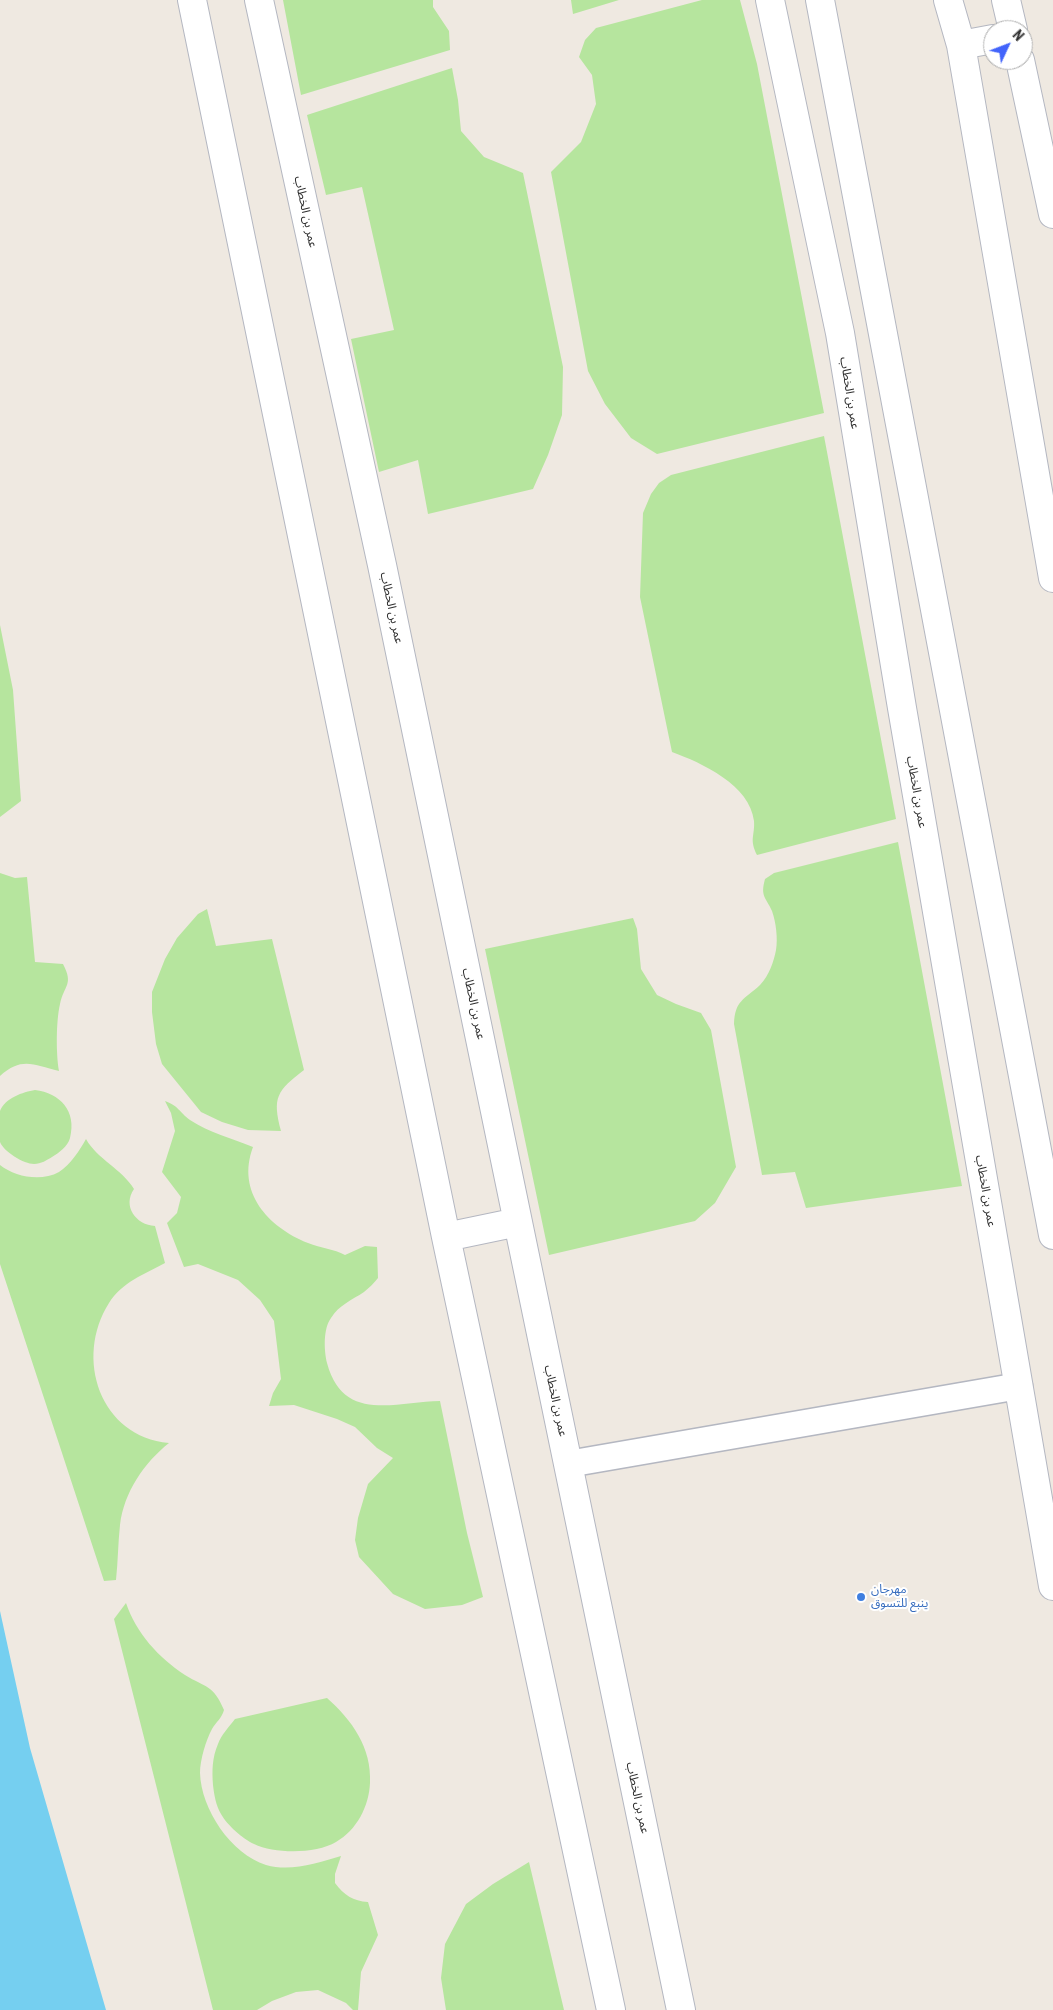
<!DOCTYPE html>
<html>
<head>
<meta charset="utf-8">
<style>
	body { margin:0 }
	#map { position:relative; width:1053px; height:2010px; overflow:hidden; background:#efe9e1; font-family:"Roboto Condensed",sans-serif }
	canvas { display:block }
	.north { position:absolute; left:983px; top:20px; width:50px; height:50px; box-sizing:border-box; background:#fff; border:1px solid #ababab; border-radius:50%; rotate:47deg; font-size:14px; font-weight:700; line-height:20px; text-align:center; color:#2e2e2e }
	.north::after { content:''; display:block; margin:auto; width:18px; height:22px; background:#4264fb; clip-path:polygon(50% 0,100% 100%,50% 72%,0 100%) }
</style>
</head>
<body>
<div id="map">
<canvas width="1053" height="2010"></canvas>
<div class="north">N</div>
</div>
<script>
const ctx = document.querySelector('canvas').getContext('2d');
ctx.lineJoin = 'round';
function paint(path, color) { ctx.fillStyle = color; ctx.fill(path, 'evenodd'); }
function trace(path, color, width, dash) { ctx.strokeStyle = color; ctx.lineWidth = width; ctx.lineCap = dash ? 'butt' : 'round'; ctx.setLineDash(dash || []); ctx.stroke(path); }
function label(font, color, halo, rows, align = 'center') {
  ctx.font = font + ' "Roboto Condensed","Noto Sans Arabic",sans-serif'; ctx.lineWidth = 4; ctx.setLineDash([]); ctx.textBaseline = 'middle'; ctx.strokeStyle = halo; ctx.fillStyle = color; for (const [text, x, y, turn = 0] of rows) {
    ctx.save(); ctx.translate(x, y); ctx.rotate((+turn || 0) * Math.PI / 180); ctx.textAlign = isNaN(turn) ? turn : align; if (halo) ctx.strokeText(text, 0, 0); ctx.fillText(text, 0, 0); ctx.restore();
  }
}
const green = new Path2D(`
	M283 0H433V7L449 31 450 50 301 95Z
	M571 0H619L573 14Z
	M702 0H740L757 64 824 413 657 454 631 438 605 404 588 371 551 172 581 142 596 104 592 75 579 57 585 40 596 28Z
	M452 68 458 100 461 131 484 157 523 173 563 367 562 415 548 455 533 489 428 514 418 460 379 472 351 339 394 330 362 187 326 195 307 115Z
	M824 436 896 819 757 855C749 839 755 836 754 821 750 785 702 763 672 752L640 597 643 513 651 494 659 483 671 475Z
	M0 625 13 690 21 801 0 817Z
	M898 842 962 1186 806 1208 795 1172 762 1175 734 1024C735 1000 744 1000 760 985 769 976 774 961 776 950 778 939 776 922 772 911 766 897 760 897 765 879L774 873Z
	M0 873 15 878 27 877 35 962 63 964C74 985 64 985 60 1004 56 1022 56 1053 59 1071 34 1065 22 1056 0 1076Z
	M207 909 216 946 272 939 304 1070C277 1091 272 1097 281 1131L248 1130 222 1122 201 1112 162 1064 156 1044 152 1012V992L165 959 177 938 198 914Z
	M633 918 637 929 641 969 657 995 676 1004 701 1013 711 1030 736 1167 715 1203 695 1221 549 1255 485 949Z
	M35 1090C60 1093 77 1111 70 1138 68 1146 59 1153 52 1157 47 1160 41 1164 34 1164 24 1164 4 1152 0 1142 0 1138 0 1131 0 1127 0 1122 0 1115 0 1111 5 1098 23 1092 35 1090Z
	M165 1101C179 1106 179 1112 190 1120 208 1132 233 1139 253 1147 236 1192 268 1227 308 1243 321 1248 334 1249 345 1255L365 1246 377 1247 378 1278C374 1283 369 1288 364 1292 352 1300 339 1305 331 1318 323 1329 324 1350 327 1363 343 1423 395 1402 440 1401L467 1533 483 1597 462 1605 425 1609 393 1594 359 1557 355 1540 358 1518 368 1484 393 1458 377 1448 355 1427 337 1419 294 1405 269 1406 273 1393 281 1379 274 1321 260 1300 238 1280 198 1264 184 1267 167 1223 177 1213 181 1197 162 1172 175 1131 171 1113Z
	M86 1139C97 1159 122 1169 134 1189 122 1206 136 1225 155 1226L165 1263C145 1274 122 1282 109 1303 74 1358 100 1437 169 1443 144 1463 124 1492 120 1525 118 1543 118 1561 116 1580L104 1581 0 1264V1165C15 1177 41 1182 59 1172 70 1165 80 1150 86 1139Z
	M126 1603C136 1633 159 1658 185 1675 206 1688 213 1684 224 1710 222 1718 216 1722 212 1729 206 1740 200 1760 200 1773 201 1809 231 1854 266 1865 291 1872 317 1863 341 1856L335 1874V1883C344 1895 353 1901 368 1902L378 1935 361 1972 358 2010H353L346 2003 318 1990 296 1992 272 2001 257 2010H213L114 1619Z
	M327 1698C352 1720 372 1748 370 1783 369 1806 357 1830 336 1842 316 1854 275 1854 254 1844 243 1839 227 1825 221 1814 216 1806 214 1794 213 1785 212 1771 212 1758 218 1744 221 1735 229 1727 235 1719Z
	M529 1862 564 2010H446L441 1978 445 1944 466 1904 493 1884Z`);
const water = new Path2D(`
	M0 1611 30 1748 106 2010H0Z`);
const street = new Path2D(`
	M568 1464 1019 1386`);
const secondary = new Path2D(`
	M192 0 446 1237 611 2010
	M259 0 382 565 681 2010
	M770 0 840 333 902 708 1053 1586
	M820 0 1053 1235
	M948 0 961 45 1053 578
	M1006 0 1013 30
	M961 45 993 39
	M1020 60 1053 214
	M446 1237 518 1222`);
const markers = [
	[861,1597,5,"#3f7fe0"]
];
const streetNames = [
	["عمر بن الخطاب",305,212,78],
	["عمر بن الخطاب",849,393,81],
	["عمر بن الخطاب",391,608,78],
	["عمر بن الخطاب",916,792,80],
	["عمر بن الخطاب",473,1004,78],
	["عمر بن الخطاب",985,1191,80],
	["عمر بن الخطاب",555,1401,78],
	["عمر بن الخطاب",637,1798,78]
];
const shopNames = [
	["مهرجان",871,1590],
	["ينبع للتسوق",871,1604]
];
paint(green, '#b6e59e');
paint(water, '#75cff0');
trace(street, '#b4b7c1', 29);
trace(secondary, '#b4b7c1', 30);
trace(street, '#fff', 26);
trace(secondary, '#fff', 28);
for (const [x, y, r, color] of markers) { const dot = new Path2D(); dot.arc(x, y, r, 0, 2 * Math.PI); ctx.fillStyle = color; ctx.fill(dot); trace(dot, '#fff', 2); }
label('12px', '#2e2e2e', '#fff', streetNames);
label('12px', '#366cbe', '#fff', shopNames, 'left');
</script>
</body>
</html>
